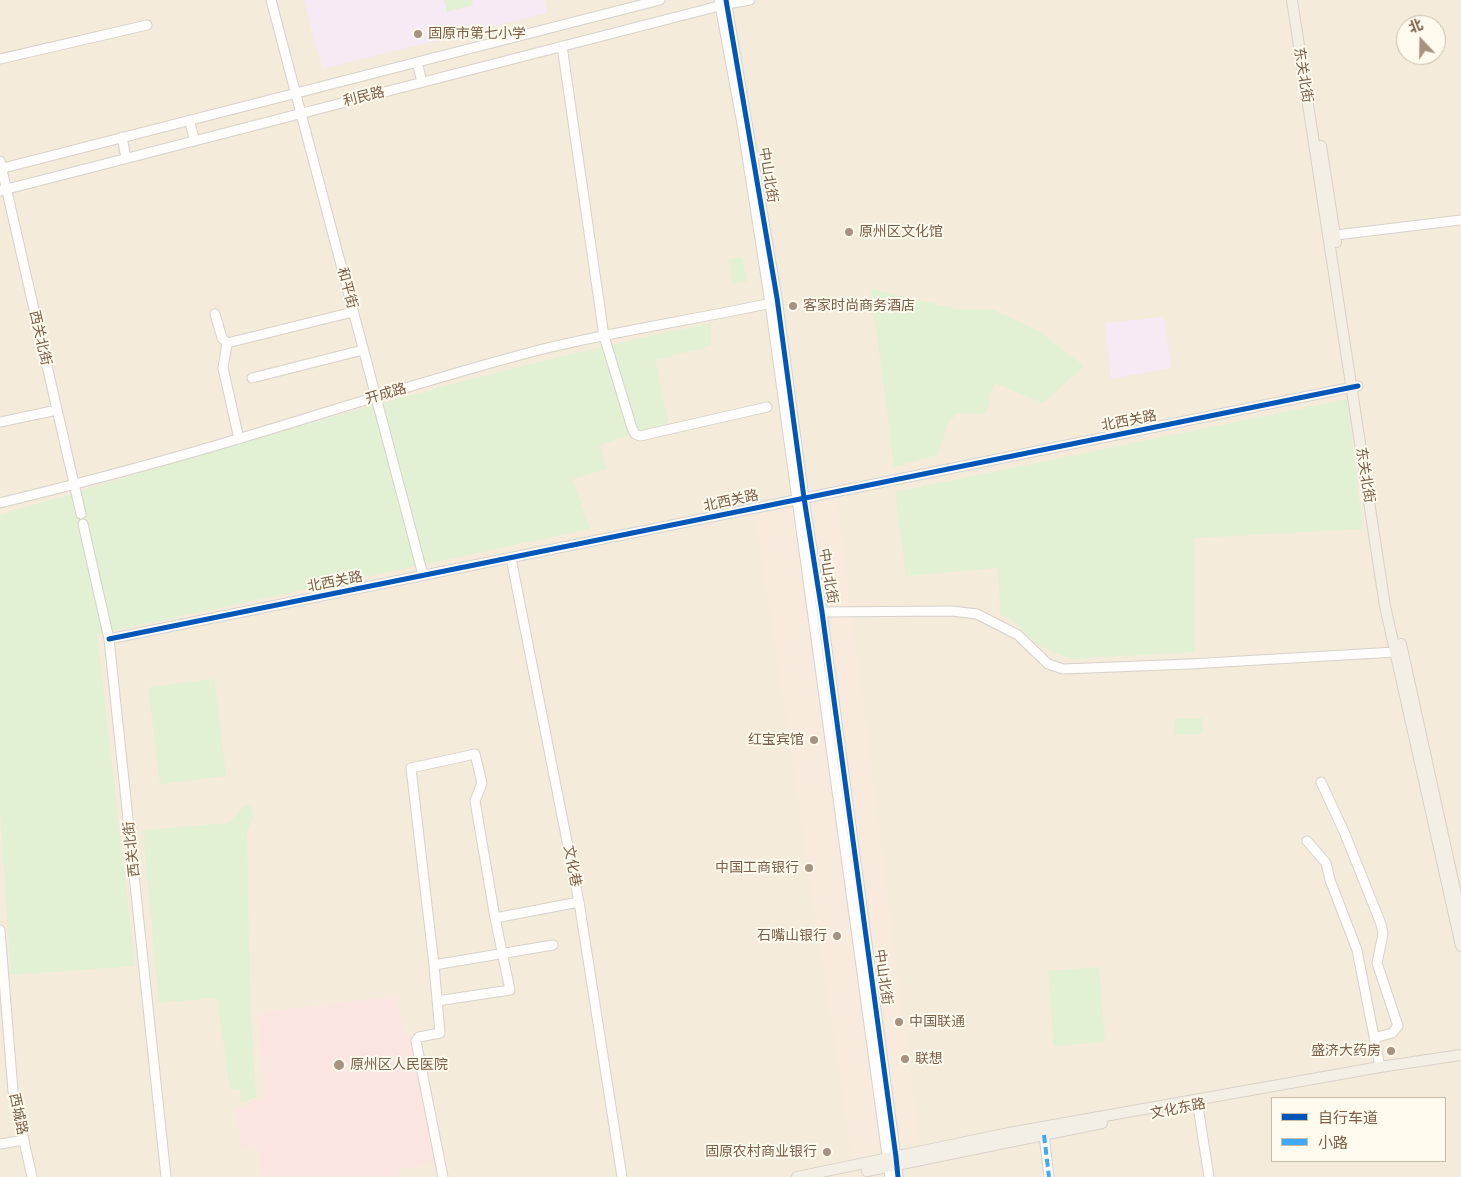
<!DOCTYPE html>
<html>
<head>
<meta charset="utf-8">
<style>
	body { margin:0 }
	#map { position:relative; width:1461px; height:1177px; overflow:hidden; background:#f8f4eb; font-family:Rubik,"Noto Sans SC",sans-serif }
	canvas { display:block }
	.legend { position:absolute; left:1271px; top:1097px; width:175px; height:65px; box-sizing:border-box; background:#fffaee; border:1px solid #cabcab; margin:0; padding:6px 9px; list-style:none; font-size:15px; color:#7a5e47 }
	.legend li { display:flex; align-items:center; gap:10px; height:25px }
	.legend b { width:25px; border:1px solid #cabcab }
	.north { position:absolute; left:1396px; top:15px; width:50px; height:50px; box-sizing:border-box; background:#fffaee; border:1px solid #cabcab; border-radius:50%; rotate:339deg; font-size:14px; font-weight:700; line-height:20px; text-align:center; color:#7a5e47 }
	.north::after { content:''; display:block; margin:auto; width:18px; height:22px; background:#a69280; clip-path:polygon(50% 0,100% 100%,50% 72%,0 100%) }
</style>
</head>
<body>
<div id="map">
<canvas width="1461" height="1177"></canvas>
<ul class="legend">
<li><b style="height:6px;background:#0057b8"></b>自行车道</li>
<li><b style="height:6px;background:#3fa9f5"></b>小路</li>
</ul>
<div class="north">北</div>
</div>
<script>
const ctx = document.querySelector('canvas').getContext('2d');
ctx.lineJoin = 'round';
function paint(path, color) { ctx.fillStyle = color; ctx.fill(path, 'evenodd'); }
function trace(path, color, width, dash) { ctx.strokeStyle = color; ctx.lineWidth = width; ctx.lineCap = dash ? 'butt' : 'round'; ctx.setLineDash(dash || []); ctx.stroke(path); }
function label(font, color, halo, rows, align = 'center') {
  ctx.font = font + ' Rubik,"Noto Sans SC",sans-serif'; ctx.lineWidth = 4; ctx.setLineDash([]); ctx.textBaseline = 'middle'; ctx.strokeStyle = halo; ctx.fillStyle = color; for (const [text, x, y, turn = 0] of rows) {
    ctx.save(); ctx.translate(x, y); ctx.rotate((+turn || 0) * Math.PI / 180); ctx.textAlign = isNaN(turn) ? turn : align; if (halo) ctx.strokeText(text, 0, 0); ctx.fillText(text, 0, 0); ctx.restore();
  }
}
const residential = new Path2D(`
	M0 0H1461V1177H0ZM1406 25H1436V55H1406ZM1272 1098H1445V1161H1272Z`);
const commercial = new Path2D(`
	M837 498 919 1142 852 1158 755 514Z`);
const education = new Path2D(`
	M304 0H544L547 13 322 69Z
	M1163 317 1172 368 1111 379 1105 323Z`);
const medical = new Path2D(`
	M397 996 404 1034H410L434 1163 398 1170 399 1177H262L257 1146 242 1149 236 1109 265 1096 257 1013Z`);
const green = new Path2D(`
	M444 0H472L473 5 447 12Z
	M742 257 747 282 733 284 728 260Z
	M871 289 957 309 993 310 1037 330 1084 366 1043 403 994 383 986 413 956 414 947 425 938 455 894 467Z
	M711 323V346L655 360 668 423 599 445 606 469 573 479 590 529 97 634 135 966 11 975 0 809V515C235 445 470 372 711 323Z
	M1347 399 1363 529 1194 538 1195 652 1069 659 1038 645 1014 622 1000 614 998 568 906 576 895 492Z
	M214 679 226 776 160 784 148 687Z
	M1202 718 1203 734 1175 735 1174 719Z
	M244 806H251L253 815 247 833 250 1001 256 1097 241 1102 240 1089H230L217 998 159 1003 143 830 229 823Z
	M1099 967 1105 1042 1054 1046 1048 971Z`);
const minor = new Path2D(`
	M271 0 423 575
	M719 0 742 124 770 303 890 1177
	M726 0 777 298 804 498 822 612 896 1157 898 1177
	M562 46 604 336 632 428 635 434 640 436 767 407
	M0 59 147 25
	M417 62 422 82
	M189 120 195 141
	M122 137 126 158
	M0 161 81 514
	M0 169 660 0
	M0 191 727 4 750 0
	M1328 236 1461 220
	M215 314 222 338 227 343
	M227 343 353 312
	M227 343 223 368 239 439
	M252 378 363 350
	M0 422 57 410
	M0 503C81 483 162 462 241 438 342 408 441 375 543 349 620 330 699 319 776 302
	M83 524 109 639 166 1177
	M511 558 579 902 622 1177
	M822 612 952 611 977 614 1018 635 1048 664 1063 669 1190 664 1395 652
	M109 639 1358 386
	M1321 782 1345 834 1381 924 1383 934 1377 963 1398 1026 1392 1033 1374 1038
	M1307 841 1326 863 1330 880 1357 950 1380 1067
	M0 930 13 1091 32 1177
	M434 965 553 945
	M437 1001 510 990 495 918
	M1197 1100 1209 1177
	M1044 1135 1049 1177
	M0 1144 24 1140
	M443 1177 416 1041 419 1037 440 1033 434 965 411 768 475 754 482 783 475 801 495 918 579 902`);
const major = new Path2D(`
	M1292 0 1385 606 1461 946
	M1321 146 1336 242
	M1401 644 1461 917
	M867 1171 1102 1123
	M797 1177 1009 1133 1380 1067 1461 1055`);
const quiet = new Path2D(`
	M1044 1135 1049 1177`);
const cycleway = new Path2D(`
	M726 0 777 298 804 498 822 612 896 1157 898 1177
	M109 639 1358 386`);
const markers = [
	[418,34,5,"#a69280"],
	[849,232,5,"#a69280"],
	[793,306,5,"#a69280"],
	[814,740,5,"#a69280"],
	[809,868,5,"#a69280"],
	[837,936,5,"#a69280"],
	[899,1022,5,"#a69280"],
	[1391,1051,5,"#a69280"],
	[905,1059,5,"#a69280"],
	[339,1065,6,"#a69280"],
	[827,1152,5,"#a69280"]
];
const poiNames = [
	["固原市第七小学",428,34],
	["原州区文化馆",859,232],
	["客家时尚商务酒店",803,306],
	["红宝宾馆",804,740,"right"],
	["中国工商银行",799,868,"right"],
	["石嘴山银行",827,936,"right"],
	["中国联通",909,1022],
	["盛济大药房",1381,1051,"right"],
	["联想",915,1059],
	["原州区人民医院",350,1065],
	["固原农村商业银行",817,1152,"right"]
];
const streetNames = [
	["东关北街",1303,75,81],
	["利民路",364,97,-14],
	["中山北街",768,175,81],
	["和平街",347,288,75],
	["西关北街",40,338,77],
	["开成路",386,394,-16],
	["北西关路",1129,421,-11],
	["东关北街",1365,475,81],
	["北西关路",731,501,-12],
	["中山北街",828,576,81],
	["北西关路",335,582,-11],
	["西关北街",132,849,-96],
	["文化巷",572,866,79],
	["中山北街",883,977,82],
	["文化东路",1178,1109,-11],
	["西城路",18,1114,78]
];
paint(residential, '#f4ebdb');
paint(commercial, '#f9eade');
paint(education, '#f6eaf4');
paint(medical, '#fbe5e1');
paint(green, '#e2f1d4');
trace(minor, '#d7d1c9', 11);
trace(major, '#dad1c8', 12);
trace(minor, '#fefdfc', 9);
trace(major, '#f3efe5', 10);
trace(quiet, '#3fa9f5', 4, [8, 4]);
trace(cycleway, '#0057b8', 5);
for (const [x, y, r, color] of markers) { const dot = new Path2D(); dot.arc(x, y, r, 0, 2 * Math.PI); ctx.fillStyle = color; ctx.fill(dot); trace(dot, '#fffaee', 2); }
label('14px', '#7a5e47', '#fffaee', poiNames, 'left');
label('14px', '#7a5e47', '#fffaee', streetNames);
</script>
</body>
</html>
